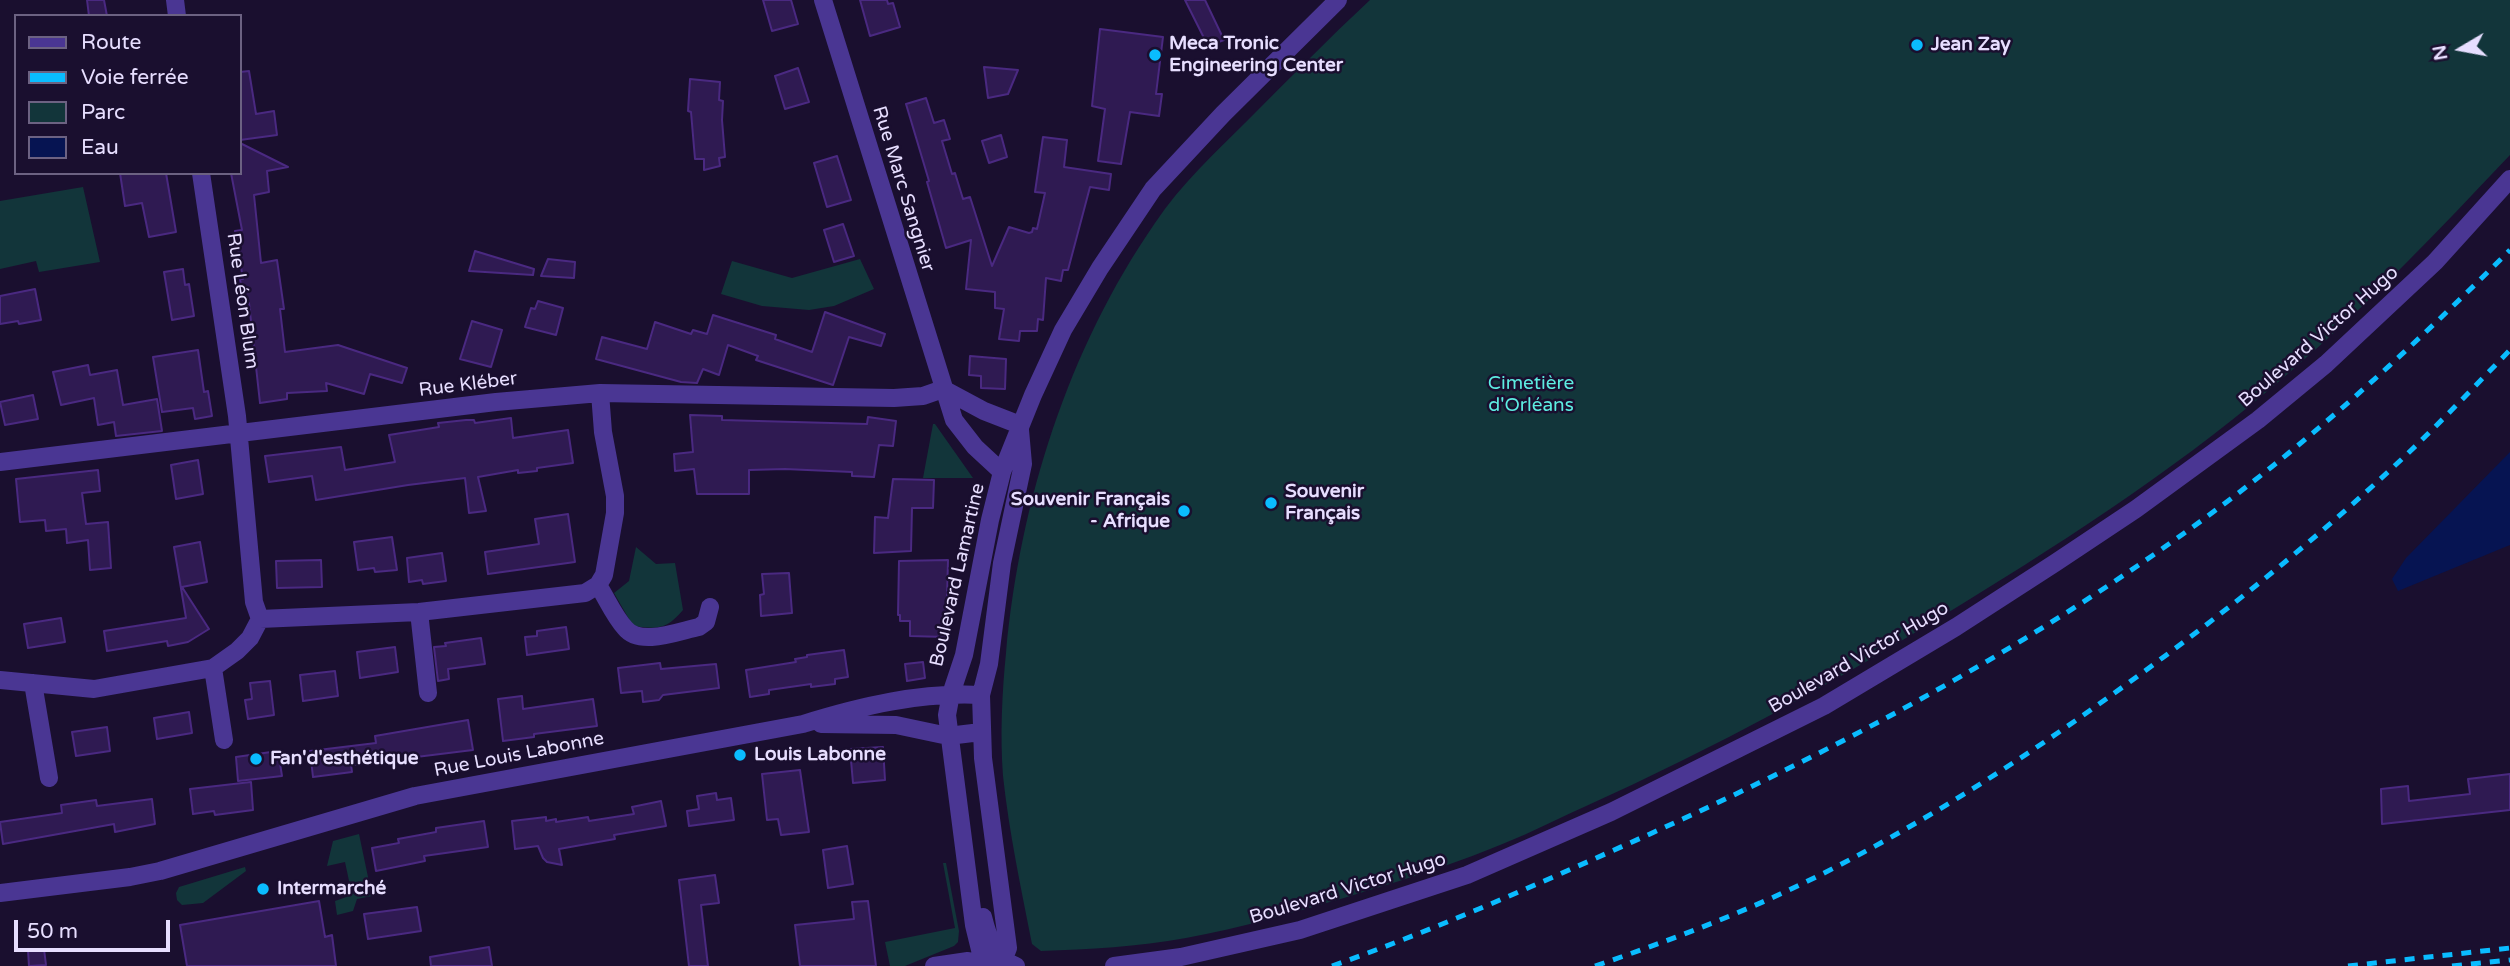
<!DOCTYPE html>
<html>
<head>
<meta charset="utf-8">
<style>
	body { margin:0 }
	#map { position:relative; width:2510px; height:966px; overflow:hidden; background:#1a0f2f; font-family:"Varela Round",sans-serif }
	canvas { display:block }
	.legend { position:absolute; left:14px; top:14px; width:228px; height:161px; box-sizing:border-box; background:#1a0f2f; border:2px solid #6c6282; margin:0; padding:9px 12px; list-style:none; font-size:21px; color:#e7deff }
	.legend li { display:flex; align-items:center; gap:14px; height:35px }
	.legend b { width:35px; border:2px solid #6c6282 }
	.north { position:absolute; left:2426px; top:14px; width:70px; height:70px; -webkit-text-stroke:5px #1a0f2f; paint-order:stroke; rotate:260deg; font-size:19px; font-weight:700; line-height:28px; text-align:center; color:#e7deff }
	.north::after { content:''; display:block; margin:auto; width:24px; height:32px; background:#e7deff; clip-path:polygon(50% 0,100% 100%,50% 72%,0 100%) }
	.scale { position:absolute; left:14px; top:920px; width:156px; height:32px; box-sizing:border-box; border:4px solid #e7deff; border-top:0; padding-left:9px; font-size:21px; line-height:24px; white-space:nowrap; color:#e7deff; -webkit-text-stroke:5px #1a0f2f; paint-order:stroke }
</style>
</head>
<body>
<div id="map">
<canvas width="2510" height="966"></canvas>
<ul class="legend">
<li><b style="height:9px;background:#4a3693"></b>Route</li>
<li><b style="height:9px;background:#0abcff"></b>Voie ferrée</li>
<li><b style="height:19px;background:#12353a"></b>Parc</li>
<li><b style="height:19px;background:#061452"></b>Eau</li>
</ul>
<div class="north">N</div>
<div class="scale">50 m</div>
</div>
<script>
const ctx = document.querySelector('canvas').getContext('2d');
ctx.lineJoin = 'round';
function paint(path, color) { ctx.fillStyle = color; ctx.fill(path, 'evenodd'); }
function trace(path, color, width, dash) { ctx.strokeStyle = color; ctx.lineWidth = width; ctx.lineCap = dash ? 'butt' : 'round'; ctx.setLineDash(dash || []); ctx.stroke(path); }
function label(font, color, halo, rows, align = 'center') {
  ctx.font = font + ' "Varela Round",sans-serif'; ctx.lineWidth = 5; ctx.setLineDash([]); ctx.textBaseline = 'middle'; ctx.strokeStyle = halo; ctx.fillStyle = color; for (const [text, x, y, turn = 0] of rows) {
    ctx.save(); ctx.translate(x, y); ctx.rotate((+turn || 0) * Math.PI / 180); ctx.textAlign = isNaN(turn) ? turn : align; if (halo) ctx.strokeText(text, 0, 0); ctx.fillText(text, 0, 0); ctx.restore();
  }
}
const green = new Path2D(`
	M1370 0H2510V155C2439 230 2368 305 2290 372 2189 460 2076 534 1962 604 1840 680 1715 748 1584 807 1553 821 1522 837 1490 849 1443 868 1393 883 1344 898 1292 913 1240 928 1186 938 1138 947 1089 949 1041 951L1032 944C1021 888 1009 832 1003 776 1000 735 1002 693 1006 653 1020 501 1068 349 1155 223 1181 184 1215 153 1248 120 1288 80 1328 39 1370 0Z
	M83 187 100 262 39 272 36 261 0 269V201Z
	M860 259 874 289 834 306 809 310 762 306 721 294 732 261 792 278Z
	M933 424H935L973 478H923Z
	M636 547 656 564 675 563 683 610C666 630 658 629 633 626L614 593 629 581Z
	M359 834 372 896 357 899 353 911 337 915 335 901 352 895 345 862 327 866 333 841Z
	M943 863H946L959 931 958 942 954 946 905 966H890L885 942 955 928Z
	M245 867 246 871 203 903 182 905 177 900 176 893 179 887Z`);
const water = new Path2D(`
	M2510 452V545L2398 591 2392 579 2406 558Z`);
const building = new Path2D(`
	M87 0H104L107 16H89Z
	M763 0H791L798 24 772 31Z
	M860 0H887L888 4 893 3 900 27 870 36Z
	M1185 0H1205L1224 40 1208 46Z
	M1100 29 1163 37 1156 94H1162L1159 116 1130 112 1121 164 1098 161 1105 109 1092 106Z
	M984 67 1018 70 1008 94 988 98Z
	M798 68 809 102 785 109 775 76Z
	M249 71 256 114 274 111 277 135 240 140V72Z
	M690 79 720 82 719 100 723 101 722 120 725 157 719 158 720 166 704 170V159H695L691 112 688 111Z
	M926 98 934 123 944 120 950 139 942 141 952 174 955 173 963 199 970 197 992 266 1009 227 1029 233 1032 232 1033 228 1037 229 1045 193 1035 192 1043 137 1067 140 1064 167 1111 174 1109 190 1090 187 1068 270H1063L1061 281 1046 278 1043 320 1038 319 1037 331H1020L1019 341 999 339 1004 309 995 308V292L966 289 971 240 946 248 927 182 929 181 906 104Z
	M1001 135 1007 157 989 163 982 141Z
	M240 143 288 167 267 171 269 192 254 195 261 263 277 260 284 309H280L285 352 338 345 407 368 402 383 370 374 364 394 326 383 327 391 287 393V399L260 403 249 303 244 304 240 279H243L235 231 242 230 231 173H240Z
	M837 156 851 200 827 207 814 163Z
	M120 173H166L176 232 149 237 142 203 125 206Z
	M843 224 854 256 834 262 824 230Z
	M475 251 534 269 533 275 469 271Z
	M548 259 575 262 574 278 541 276Z
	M183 269 185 285 189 284 194 316 172 320 164 272Z
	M35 289 41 320 19 324 18 321 0 324V296Z
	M538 301 563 308 556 335 525 327 531 308 535 309Z
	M825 312 885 334 881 346 849 337 833 385 756 360 758 356 728 345 719 375 703 369 697 383 681 382 596 359 602 337 647 349 655 322 691 334 693 330 707 334 713 315 776 335 775 339 812 352Z
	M472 321 502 330 491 367 460 359Z
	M198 350 204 392 208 391 212 416 195 419 193 408 162 412 153 357Z
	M970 356 1006 359 1005 389 981 388V376L969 375Z
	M88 365 90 375 117 370 123 405 157 399 162 431 116 436 114 422 98 425 94 398 61 405 53 372Z
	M33 395 38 419 5 425 0 402Z
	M690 415 722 416V420L867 424 868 417 896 421 893 446 879 445 874 477 852 476V472L785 469 749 470V494H697L694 469 675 471 674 454 693 452Z
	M511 418 513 438 568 430 573 463 537 468V471L518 473V470L478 477 486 511 469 513 465 478 408 485 316 500 312 476 269 482 265 456 341 447 345 470 395 462 389 435 439 427 438 423 466 420H474L475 423Z
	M198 460 203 494 176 499 171 465Z
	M98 470 100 491 82 493 86 524 108 522 111 568 90 570 88 540 67 543 66 529 46 531 45 520 20 522 16 479Z
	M893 479 934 480 933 508H912L911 551 874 553 875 517 888 518Z
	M568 514 575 562 488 574 485 552 539 544 535 519Z
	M392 537 397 570 375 572 374 568 358 570 354 542Z
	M200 542 207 582 182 587 209 629 188 642 168 646 167 641 107 651 104 631 186 618 174 547Z
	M442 553 446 581 423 584 422 580 409 582 407 558Z
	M321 560 322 587 277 588 276 561Z
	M948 560 946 637 910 636V621H900V615H898L899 561Z
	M789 573 792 613 761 616 760 595 764 594 762 574Z
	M61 618 65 642 28 648 24 624Z
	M566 627 569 649 527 655 525 637 537 636V631Z
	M481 638 485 664 448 669 449 679 438 681 434 647 446 646 445 643Z
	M395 647 398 672 360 678 357 652Z
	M844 650 848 677 835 679V684L811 687V684L769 690V694L750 697 746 670 796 662 795 659 807 657V655Z
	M923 662 925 678 907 681 905 664Z
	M660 663 661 669 716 664 719 688 663 695 659 700 643 702 642 691 621 693 618 668Z
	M335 671 338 696 303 701 300 675Z
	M270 681 274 715 248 719 245 700 252 699 250 683Z
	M522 696 523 709 593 699 597 726 534 734V737L503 741 498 699Z
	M189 712 192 733 157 739 154 718Z
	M468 720 473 750 351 765 352 772 313 777 310 751 376 743 375 736Z
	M107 727 110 751 76 756 72 732Z
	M883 747 885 780 853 783 850 749Z
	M278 751 282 776 238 781 236 757Z
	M800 770 809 832 781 835 778 819 767 820 762 774Z
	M2510 774V810L2382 824 2381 789 2408 786 2409 801 2470 794 2468 779Z
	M251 782 253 810 215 815 214 811 193 814 190 789Z
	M716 793 717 800 731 798 734 820 689 826 687 811 699 809 697 796Z
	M152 799 155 824 115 832 114 824 3 844 0 822 62 813 61 805 96 800 97 806Z
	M661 801 666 826 614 835 615 839 559 849 562 865 547 862 543 858 538 846 515 849 512 821 546 817V821L556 819V822L588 817 589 821 634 814 632 807Z
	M484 821 488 847 424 856 425 861 376 871 372 848 399 843 398 839 436 832V828Z
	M847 846 853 884 828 888 823 850Z
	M715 875 719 903 701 905 708 966H689L679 880Z
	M319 901 325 937 332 935 336 966H187L180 925Z
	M868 901 876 966H800L795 925 854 919 852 902Z
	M417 907 421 931 368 939 364 914Z
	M489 947 492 966H431L430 957Z
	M44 949 46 965 29 966 28 950Z`);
const minor = new Path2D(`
	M175 0 177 16
	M823 0 954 420 975 447 1002 472
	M943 389 984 411 1020 425
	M0 462 496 402 600 393 894 398 923 396 943 389
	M598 585C607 599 614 616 625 628 640 647 679 631 699 627L706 622 710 607
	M419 612 428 693
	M260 619 419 612 585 593 598 585 604 575 615 513V496L603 432 600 393
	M213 668 224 740
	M0 680 94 689 213 668 237 651 250 638 260 619 254 602 237 416 201 173
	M33 683 49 778
	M821 724 896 725 948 736 981 732
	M0 893 130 877 160 871 415 796 803 724C861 706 920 692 981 695
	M983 917C988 937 995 959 1016 966
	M934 966 968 961 991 966
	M984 966 974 925 947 715 951 694 964 655 990 520 1002 472 1033 395 1063 330 1100 268 1153 189 1223 114 1338 0
	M1001 966 1008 948 983 758 981 695 989 664 1002 563 1023 464 1020 430
	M1114 966 1181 957 1300 930 1467 875 1611 812 1824 706 1956 627 2055 563 2136 509 2258 420 2326 364 2435 262 2510 179`);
const rail = new Path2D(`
	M1332 966C1431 931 1527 889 1623 846 1819 759 2009 659 2183 534 2301 450 2408 352 2510 250
	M1595 966C1671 940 1746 912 1818 876 1928 821 2031 754 2131 681 2226 612 2318 538 2403 458 2440 423 2475 386 2510 350
	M2348 966 2510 948
	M2452 966 2510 960`);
const markers = [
	[1917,45,7,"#0abcff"],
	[1155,55,7,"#0abcff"],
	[1271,503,7,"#0abcff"],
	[1184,511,7,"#0abcff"],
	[740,755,7,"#0abcff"],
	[256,759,7,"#0abcff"],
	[263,889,7,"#0abcff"]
];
const poiNames = [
	["Meca Tronic",1169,44],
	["Engineering Center",1169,66],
	["Jean Zay",1931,45],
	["Souvenir",1285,492],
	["Français",1285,514],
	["Souvenir Français",1170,500,"right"],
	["- Afrique",1170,522,"right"],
	["Louis Labonne",754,755],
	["Fan'd'esthétique",270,759],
	["Intermarché",277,889]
];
const streetNames = [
	["Rue Marc Sangnier",903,189,73],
	["Rue Léon Blum",242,301,82],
	["Boulevard Victor Hugo",2319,337,-41],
	["Rue Kléber",468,385,-7],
	["Boulevard Lamartine",958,575,-77],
	["Boulevard Victor Hugo",1859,658,-30],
	["Rue Louis Labonne",519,755,-11],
	["Boulevard Victor Hugo",1348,889,-17]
];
const parkNames = [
	["Cimetière",1531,384],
	["d'Orléans",1531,406]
];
paint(green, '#12353a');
paint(water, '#061452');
paint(building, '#2f1a52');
trace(building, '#4a2981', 2);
trace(minor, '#4a3693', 18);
trace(rail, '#0abcff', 5, [10, 9]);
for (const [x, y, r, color] of markers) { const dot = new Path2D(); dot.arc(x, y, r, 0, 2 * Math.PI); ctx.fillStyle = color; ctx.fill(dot); trace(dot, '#1a0f2f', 2.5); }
label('bold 19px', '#e7deff', '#1a0f2f', poiNames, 'left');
label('19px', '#e7deff', '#1a0f2f', streetNames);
label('19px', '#5dece1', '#1a0f2f', parkNames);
</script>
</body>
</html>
